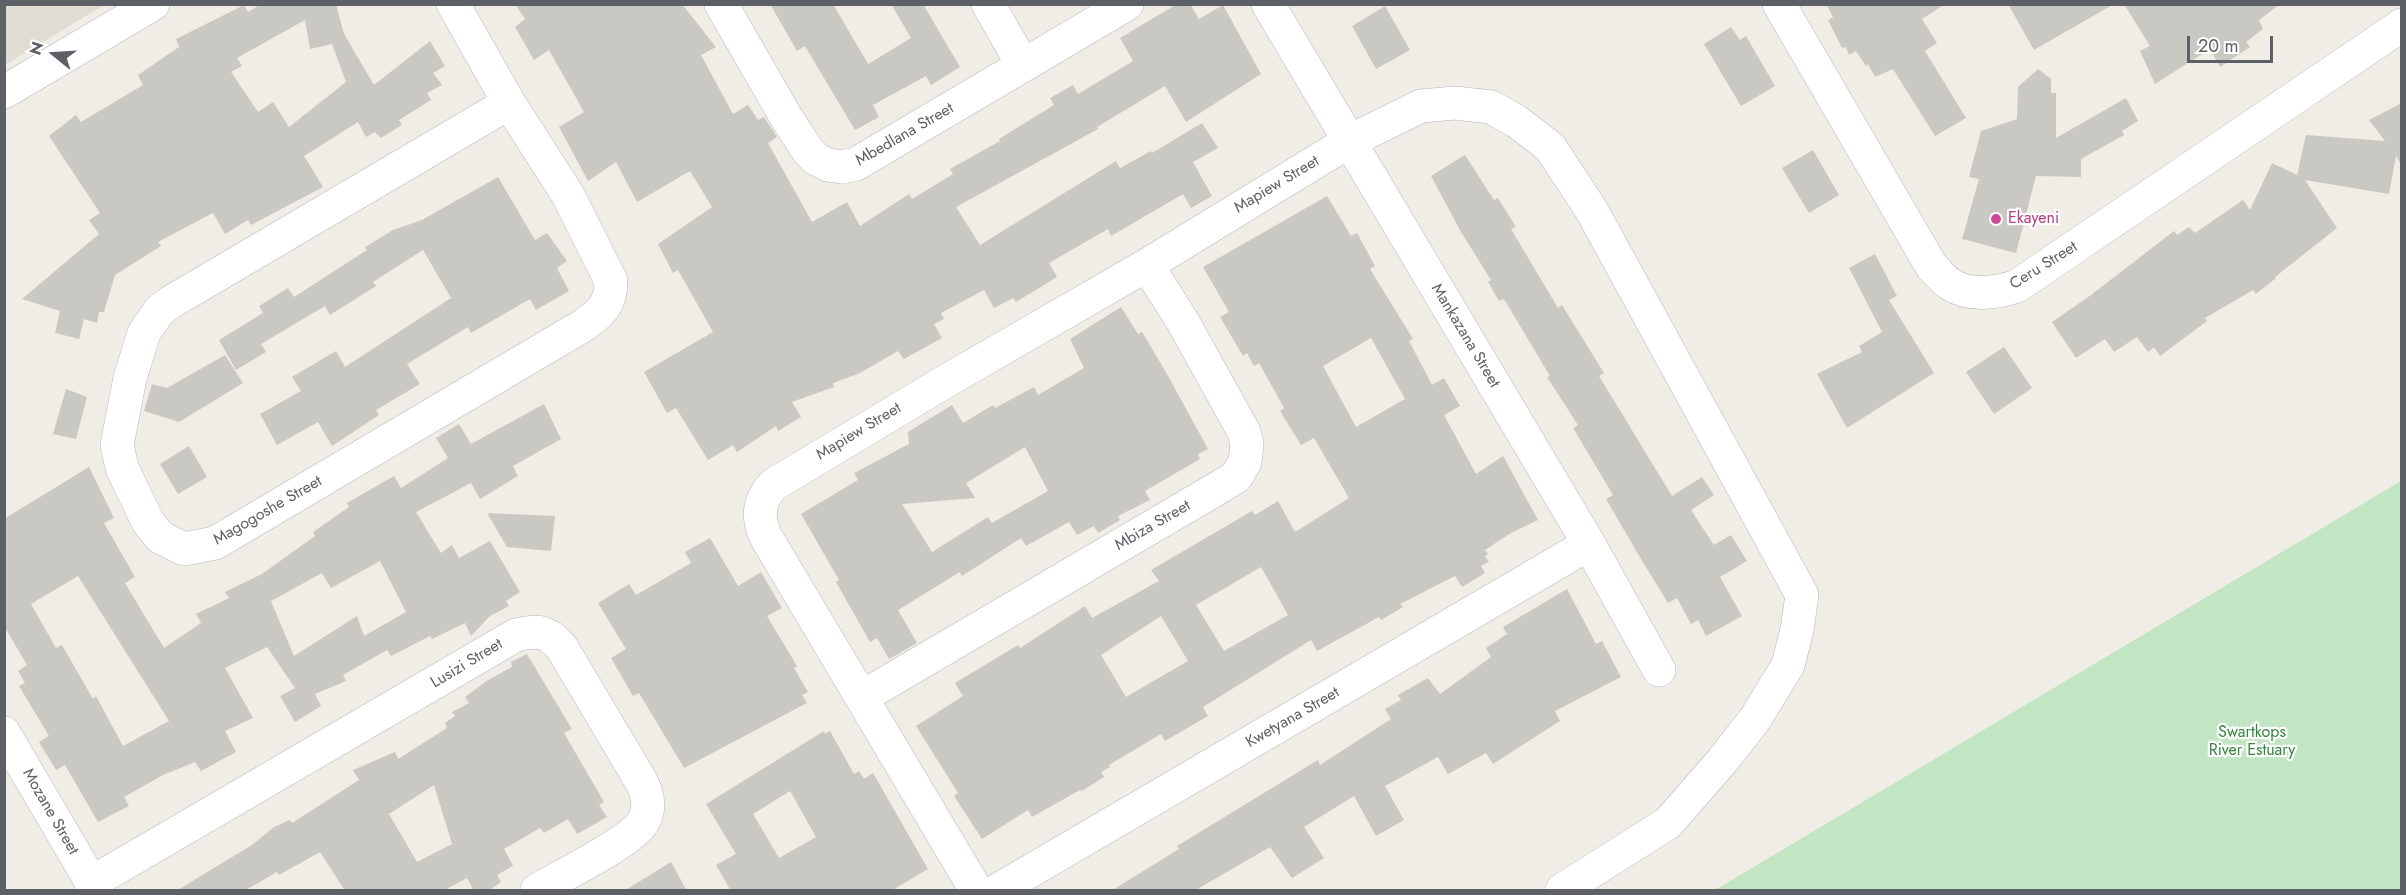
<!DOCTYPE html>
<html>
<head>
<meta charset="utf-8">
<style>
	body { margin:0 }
	#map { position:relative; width:2406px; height:895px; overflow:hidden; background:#efede5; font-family:Jost,sans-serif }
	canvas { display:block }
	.frame { position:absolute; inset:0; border:6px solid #5d6065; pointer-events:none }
	.north { position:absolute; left:24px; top:24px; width:60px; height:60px; -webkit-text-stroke:4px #fff; paint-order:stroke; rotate:288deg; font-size:16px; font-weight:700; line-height:24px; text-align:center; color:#5d6065 }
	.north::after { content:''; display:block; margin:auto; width:21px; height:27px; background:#5d6065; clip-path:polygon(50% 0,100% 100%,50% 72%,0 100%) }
	.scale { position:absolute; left:2187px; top:36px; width:86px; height:27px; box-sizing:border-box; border:3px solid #5d6065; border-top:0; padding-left:8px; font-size:18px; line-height:21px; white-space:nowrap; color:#5d6065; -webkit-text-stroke:4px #fff; paint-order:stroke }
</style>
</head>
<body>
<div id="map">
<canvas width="2406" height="895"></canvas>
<div class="frame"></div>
<div class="north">N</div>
<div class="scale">20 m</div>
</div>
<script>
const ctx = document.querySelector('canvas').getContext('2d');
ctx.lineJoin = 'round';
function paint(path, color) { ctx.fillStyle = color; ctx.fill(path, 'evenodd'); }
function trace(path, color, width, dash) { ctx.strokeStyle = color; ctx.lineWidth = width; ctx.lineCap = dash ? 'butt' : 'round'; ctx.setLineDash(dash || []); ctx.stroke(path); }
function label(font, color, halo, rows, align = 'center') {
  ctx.font = font + ' Jost,sans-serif'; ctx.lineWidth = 4.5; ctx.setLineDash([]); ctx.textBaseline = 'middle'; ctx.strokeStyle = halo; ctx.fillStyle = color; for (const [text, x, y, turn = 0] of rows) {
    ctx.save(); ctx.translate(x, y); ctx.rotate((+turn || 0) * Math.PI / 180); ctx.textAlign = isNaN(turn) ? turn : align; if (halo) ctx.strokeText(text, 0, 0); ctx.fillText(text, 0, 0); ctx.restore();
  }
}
const education = new Path2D(`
	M5 4H104V5L5 65Z`);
const green = new Path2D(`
	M2401 481V890H1715Z`);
const building = new Path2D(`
	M261 4H336L344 34 374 85 430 41 445 66 433 73 442 85 427 93 431 100 399 120 402 125 381 138 375 132 366 137 358 122 304 156 323 187 251 225 248 220 225 234 213 213 158 242 161 246 115 275 104 312H99L97 323 84 319 79 339 55 333 60 311 22 299 99 234 89 220 100 213 49 136 76 115 81 122 143 85 138 75 179 47 176 39 244 5 248 12ZM305 20 310 49 332 44 346 82 289 127 273 102 258 112 231 72 242 66 237 58Z
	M515 4H682L716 47 701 55 733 114 748 105 758 120 764 117 777 137 768 143 812 222 847 202 860 226 909 194 912 199 953 174 950 169 1000 141 999 139 1054 105 1050 98 1073 85 1078 94 1133 61 1120 38 1177 4H1190L1199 19 1223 5 1261 74 1186 122 1165 86 1097 127 1098 129 956 207 980 245 1116 161 1120 168 1151 151 1152 153 1202 123 1218 148 1193 162 1212 196 1191 208 1183 194 1111 236 1108 229 1049 263 1057 277 1016 302 1013 298 994 308 984 290 941 313 944 319 934 324 942 338 904 359 898 351 860 373 833 383 834 387 792 402 801 417 778 431 776 426 737 452 733 445 708 460 676 408 667 413 644 372 713 332 678 270 673 273 658 244 712 207 690 171 637 202 616 162 588 181 559 127 584 112 549 50 534 60 515 27 525 19Z
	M770 4H833L868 64 911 38 891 4H923L960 67 931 85 926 76 873 105 879 117 855 130 805 46 797 51Z
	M1826 4H1945L1922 19 1937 43 1925 51 1966 118 1935 136 1893 69 1875 77 1868 64 1866 66 1856 51 1849 55 1846 47 1842 48 1828 20 1833 17Z
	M2008 4H2114L2034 50Z
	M2124 4H2280L2259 20 2263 29 2246 42 2250 47 2220 67 2210 49 2155 84 2140 51 2150 46Z
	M1385 6 1410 50 1376 69 1352 26Z
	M1731 27 1740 40 1746 36 1775 86 1741 106 1704 44Z
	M2038 69 2051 79V93H2056V138L2126 98 2138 121 2122 131 2124 135 2081 159V177L2036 176 2016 253 1962 239 1979 179 1969 177 1981 131 2017 119 2018 87Z
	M2402 103V166L2396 156 2389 194 2305 180 2337 228 2275 277 2276 278 2256 294 2253 290 2205 318 2207 321 2160 356 2154 347 2148 352 2137 337 2114 352 2105 339 2076 358 2052 322 2091 295 2174 231 2177 235 2189 227 2195 233 2243 200 2250 210 2272 163 2297 175 2306 135 2385 141 2369 120Z
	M1813 150 1839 195 1809 213 1782 168Z
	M1465 155 1494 200 1498 198 1516 227 1511 229 1558 308 1562 305 1604 373 1599 376 1672 496 1702 477 1714 495 1691 510 1714 545 1731 535 1747 561 1720 577 1742 616 1706 636 1698 620 1691 624 1677 598 1668 603 1641 559 1606 499 1613 495 1573 428 1578 425 1547 377 1550 376 1504 299 1499 301 1488 282 1491 280 1461 232 1431 176Z
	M498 177 535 240 547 233 567 261 557 268 569 291 536 310 530 299 471 333 468 327 407 364 420 384 376 410 379 415 332 446 318 422 277 445 260 414 301 391 292 377 336 351 345 367 451 298 423 250 373 282 376 286 330 315 325 306 261 344 266 352 236 370 219 340 263 313 259 306 288 288 294 297 367 250 365 247 393 230 422 220Z
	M1327 196 1351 236 1357 233 1375 266 1370 269 1413 339 1409 341 1432 385 1444 378 1460 406 1444 415 1476 474 1503 456 1538 520 1511 533 1485 550 1488 554 1485 556 1489 562 1481 566 1485 573 1462 587 1455 576 1400 604 1403 607 1381 620 1379 617 1317 651 1311 640 1203 707 1208 716 1165 741 1161 734 1109 765 1110 767 1101 772 1104 777 1082 791 1080 790 1032 817 1028 810 982 839 954 796 958 793 916 726 963 696 955 683 1018 645 1020 648 1085 606 1092 618 1159 581 1151 570 1252 511 1255 515 1278 501 1295 532 1349 498 1314 438 1301 445 1280 411 1284 408 1259 363 1254 366 1247 353 1243 356 1220 317 1229 312 1203 267ZM1371 338 1405 399 1356 427 1323 366ZM1261 567 1288 615 1224 651 1196 605ZM1161 616 1188 661 1126 697 1101 655Z
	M1875 254 1897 296 1889 300 1934 373 1847 428 1817 374 1862 352 1859 346 1882 332 1849 268Z
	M1121 307 1138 334 1142 332 1167 374 1208 449 1198 454 1200 459 1145 491 1150 500 1118 516 1120 520 1098 533 1094 526 1077 535 1069 522 1026 546 1021 538 962 576 960 572 898 610 917 643 889 659 877 638 870 642 836 582 839 580 801 514 858 480 854 473 909 444 908 432 952 405 963 423 993 405 995 408 1034 387 1038 395 1084 368 1070 339ZM1025 447 1048 491 992 523 988 517 932 552 902 504 975 498 966 483Z
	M2004 347 2032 388 1994 414 1966 372Z
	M225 355 243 383 179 422 144 411 152 384 167 388Z
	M66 389 87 397 76 439 53 434Z
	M544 404 561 439 513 466 518 476 480 499 471 483 416 512 441 553 452 545 459 558 490 541 520 592 506 601 509 606 490 616 471 636 465 623 432 639 430 636 391 656 387 650 343 675 346 681 315 694 321 706 295 722 280 696 295 688 267 647 225 668 253 718 225 731 236 752 201 771 195 762 163 775 124 797 129 806 98 822 65 765 56 770 39 742 49 736 19 686 25 683 18 671 27 665 4 626V519L89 467 114 518 104 523 135 577 125 583 164 648 201 623 196 614 229 598 225 592 262 574 315 536 313 532 349 507 347 503 394 476 401 488 448 458 436 438 459 424 471 444ZM380 561 406 612 364 636 357 616 294 656 271 601 322 573 331 588ZM78 576 169 721 123 746 96 696 93 699 62 645 56 648 31 604Z
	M189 446 207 477 178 494 160 464Z
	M487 513 555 516 551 551 507 547Z
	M710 538 738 586 761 572 782 608 767 616 797 666 794 668 808 692 802 695 807 703 684 768 639 693 633 696 611 658 626 649 598 603 629 584 636 595 691 563 685 552Z
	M1567 589 1596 644 1602 641 1621 677 1555 711 1560 721 1493 764 1486 753 1448 774 1438 757 1385 786 1404 820 1376 836 1354 796 1304 827 1324 858 1292 878 1270 847 1194 891H1111L1179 849 1177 846 1318 760 1320 765 1391 719 1385 709 1401 700 1398 695 1428 678 1440 694 1491 657 1486 648 1507 634 1503 627Z
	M527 654 572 729 564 733 604 802 599 805 607 817 577 834 568 819 544 833 540 828 504 849 513 866 497 875 501 882 488 891H474L467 878 443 891H345L320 852 279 875 277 872 244 891H176L252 845 274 827 290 820 292 823 359 780 353 770 395 752 398 759 447 728 445 723 455 716 452 712 469 703 465 697 488 680 512 667 511 662ZM434 785 452 844 417 862 389 814Z
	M824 731 825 734 830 731 854 774 859 771 864 779 873 773 928 869 891 891H731L716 865 736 854 706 804ZM790 791 816 837 779 858 753 814Z
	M671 862 687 891H624Z`);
const street = new Path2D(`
	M453 4 509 103 568 195 611 281C611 304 602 312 584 325L215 543 184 549 160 537 148 522 122 468 117 445 130 378 144 333 159 311 171 302 509 103
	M721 4 786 117 808 151 816 159 828 165 842 167 856 164 1127 4
	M988 4 1023 65
	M1268 4 1589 544 1659 670
	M1779 4 1932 267C1938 272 1943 280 1950 284 1969 297 1997 293 2017 286L2402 25
	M4 92 153 4
	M862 697 1223 485 1236 477 1245 462 1247 444 1244 432 1183 322 1147 265
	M4 733 96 890
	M91 883 516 635C538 630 547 630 562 648L641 781C648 794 651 809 643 822 631 842 560 877 537 890
	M976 890 766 537C757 517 758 502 773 485L941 384 1147 265 1348 142 1421 106 1455 103 1491 107 1516 121 1550 147 1592 211 1802 595 1797 630 1788 665 1755 719 1723 760 1668 823 1562 890
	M998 890 1589 544`);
const markers = [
	[1996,219,6,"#d1479c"]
];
const streetNames = [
	["Mbedlana Street",905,135,-30],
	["Mapiew Street",1277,185,-31],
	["Ceru Street",2044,266,-32],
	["Mankazana Street",1465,336,59],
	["Mapiew Street",859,432,-31],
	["Magogoshe Street",268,511,-30],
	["Mbiza Street",1153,526,-30],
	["Lusizi Street",467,664,-31],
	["Kwetyana Street",1293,718,-30],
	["Mozane Street",50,812,60]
];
const hotelNames = [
	["Ekayeni",2008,219]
];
const parkNames = [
	["Swartkops",2252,733],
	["River Estuary",2252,751]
];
paint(education, '#dfdcd3');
paint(green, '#c2e6c3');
paint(building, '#cac8c2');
trace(street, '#b5b7bc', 34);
trace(street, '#fff', 33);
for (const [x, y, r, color] of markers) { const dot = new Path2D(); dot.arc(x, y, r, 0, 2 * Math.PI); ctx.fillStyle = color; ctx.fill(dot); trace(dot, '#fff', 2); }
label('16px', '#5d6065', '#fff', streetNames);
label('16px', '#b23c85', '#fff', hotelNames, 'left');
label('16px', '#35843d', '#fff', parkNames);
</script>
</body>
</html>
